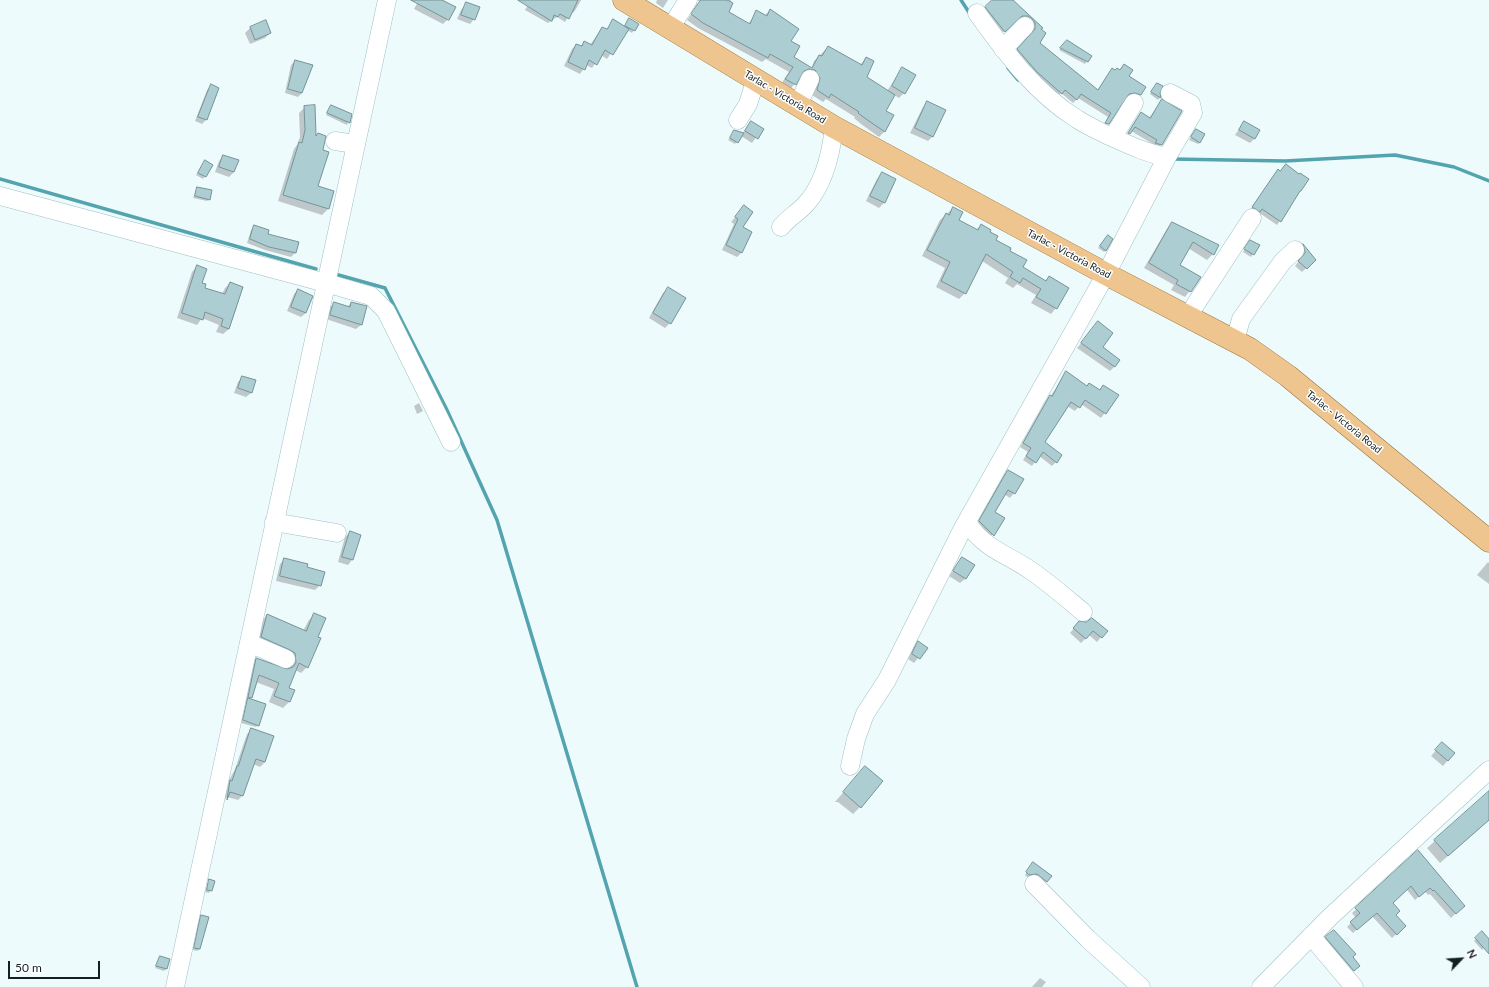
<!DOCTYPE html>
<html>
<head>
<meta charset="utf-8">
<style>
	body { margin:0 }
	#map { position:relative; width:1489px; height:987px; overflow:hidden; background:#eefbfd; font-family:Lato,sans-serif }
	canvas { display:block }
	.north { position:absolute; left:1441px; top:939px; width:40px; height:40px; -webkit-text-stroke:3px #fff; paint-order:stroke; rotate:65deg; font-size:11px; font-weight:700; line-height:16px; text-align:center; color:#131f21 }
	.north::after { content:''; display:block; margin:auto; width:14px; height:18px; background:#131f21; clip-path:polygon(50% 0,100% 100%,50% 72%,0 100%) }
	.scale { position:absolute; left:8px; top:961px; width:92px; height:18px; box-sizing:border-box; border:2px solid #131f21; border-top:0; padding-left:5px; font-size:12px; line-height:14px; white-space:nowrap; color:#131f21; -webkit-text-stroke:3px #fff; paint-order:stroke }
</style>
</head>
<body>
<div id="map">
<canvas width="1489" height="987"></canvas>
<div class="north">N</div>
<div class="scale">50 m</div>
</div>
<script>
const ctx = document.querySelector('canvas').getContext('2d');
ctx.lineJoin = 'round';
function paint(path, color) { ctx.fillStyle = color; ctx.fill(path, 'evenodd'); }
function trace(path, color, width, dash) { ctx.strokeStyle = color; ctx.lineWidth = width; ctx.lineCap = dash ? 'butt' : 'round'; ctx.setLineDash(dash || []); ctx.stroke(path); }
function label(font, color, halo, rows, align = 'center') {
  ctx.font = font + ' Lato,sans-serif'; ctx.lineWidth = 3; ctx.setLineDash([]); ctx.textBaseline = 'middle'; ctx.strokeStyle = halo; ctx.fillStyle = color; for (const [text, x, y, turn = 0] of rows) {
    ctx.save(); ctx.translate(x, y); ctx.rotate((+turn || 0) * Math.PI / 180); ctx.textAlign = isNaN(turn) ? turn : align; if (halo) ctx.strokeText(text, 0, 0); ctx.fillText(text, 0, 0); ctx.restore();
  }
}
const shadow = new Path2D(`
	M419 0H444L448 19 443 24 414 9Z
	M524 0H581L576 9 573 13 571 12 565 22 557 17 548 23 525 10 529 3Z
	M657 0H668L663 8 656 3Z
	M697 0H731L728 12 748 24 757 12 765 15 770 10 790 41 792 57 811 69 814 61 828 47 860 65 866 58V78L887 91 903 68 904 93 899 98 894 95 884 112 892 116 884 132 879 137 861 124 854 118 855 117 826 99 823 102 812 95 810 74H801L790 90 781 84 789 72 766 59 762 62 698 28 687 20 700 2Z
	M993 0H1011L1041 28 1038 43 1097 91 1112 69 1119 71 1124 65 1127 76 1140 95 1136 98 1130 96 1123 99 1108 123 1104 127 1103 126 1108 117 1078 98 1073 103 1061 93 1057 97 1014 53 1032 33V27L1024 19H1017L1001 34 982 11Z
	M466 5 474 19 470 24 457 19 461 10Z
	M629 19 638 24 632 33 627 30 607 59 601 55 592 68 586 65 580 74 564 66 572 49 576 45 580 47 584 42 590 45 602 28 606 30 613 21 624 27Z
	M266 22 270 33 265 38 250 44 245 33 250 28Z
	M1068 42 1087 61 1085 64 1059 50Z
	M295 61 302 93 298 97 285 93 291 65Z
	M211 86 218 88 206 120 202 124 195 121 207 90Z
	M1155 86 1160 98 1158 100 1150 94Z
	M1162 100 1161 145 1157 149 1152 147 1153 144 1131 131 1125 137 1141 113 1149 118Z
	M928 102 933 136 928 141 910 133 923 107Z
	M331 106 351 115 347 125 326 115Z
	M305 107 317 187 333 192 328 209 322 215 278 201 294 149 297 145 300 137 299 113Z
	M751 122 762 129 752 143 741 136 735 144 728 140 735 131 742 134Z
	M1244 122 1255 138 1250 143 1235 135Z
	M1196 130 1200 142 1198 144 1189 140Z
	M223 156 234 172 229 177 215 172 219 161Z
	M205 161 212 165 203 179 196 175Z
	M1278 171 1300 191 1277 225 1258 212 1250 210Z
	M882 174 895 180 884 203 879 208 866 201 877 179Z
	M197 188 209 199 207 201 193 198Z
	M744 207 741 228 742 252 737 257 722 250 734 224 731 222Z
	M953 208 958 220 976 230 981 225 1008 251 1021 268 1045 281 1049 277 1056 308 1051 314 1031 303 1036 295 1017 284 1013 288 1005 283 1008 278 982 261 965 293 959 299 936 287 945 268 922 256 940 220Z
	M1172 223 1213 254 1207 260 1188 248 1179 265 1200 277 1185 297 1171 290 1174 285 1144 268 1167 229Z
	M255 226 267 235 295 253 291 257 265 250 247 243 251 230Z
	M1106 238V250L1104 252 1098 248Z
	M1249 243 1258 246 1251 257 1243 252Z
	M1303 245 1315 260 1302 272 1295 266 1302 257 1300 248Z
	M197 266 201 284 204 288 222 294 225 288 230 283 235 306 237 307 229 329 223 334 216 332 219 325 202 318 197 325 177 318 192 272Z
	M668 289 684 298 670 323 665 328 649 318 663 293Z
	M298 290 306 313 301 317 287 311 294 294Z
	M351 303 361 325 356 329 326 319 329 308 334 304 347 307Z
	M1098 323 1102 347 1115 366 1110 371 1077 348Z
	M1066 373 1086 386 1089 384 1099 390 1103 386 1117 396 1101 418 1081 404 1075 411 1067 406 1043 442 1056 462 1052 466 1039 456 1032 466 1023 460 1028 452 1020 447 1046 401 1050 397Z
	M243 377 251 393 246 397 234 393 238 382Z
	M419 403 423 411 417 414 414 406Z
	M1008 471 1014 493 1010 498 1004 494 994 513 1003 519 989 539 975 526 1004 475Z
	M350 532 352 560 348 565 338 562 345 537Z
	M963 558 965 579 960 583 949 576Z
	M285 559 320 585 315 590 276 581 280 564Z
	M1488 562 1489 563V584L1477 575Z
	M315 614 317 637 307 667 301 673 295 670 288 689 293 691 289 702 283 708 269 702 274 689 256 682 249 699 258 725 256 727 241 723 246 704 243 703 251 665 257 659 287 670 290 669 289 659 256 643 262 621 267 615 303 631 309 620Z
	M1087 623 1106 631 1097 642 1089 635 1081 643 1070 633 1075 627Z
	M918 642 926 648 914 663 908 659 914 647Z
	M251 730 265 762 260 767 253 764 243 795 238 800 227 797 223 802 226 786 235 769 247 734Z
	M1438 748 1454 753 1443 766 1431 756Z
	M865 767 860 807 853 814 838 802H835Z
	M1489 793V820L1440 863 1427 848Z
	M1418 851 1463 906 1451 918 1430 894 1428 895 1425 891 1415 900 1407 890 1392 903 1395 915 1405 926 1392 938 1372 916 1353 933 1347 927 1356 918 1352 913Z
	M1031 866 1051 876 1044 883 1035 876 1027 877 1025 875Z
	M209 881 214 882 209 893 205 892Z
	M202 916 200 949 197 951 193 950 199 918Z
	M1482 933 1489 941V943L1482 950 1474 941Z
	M1326 937 1359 965 1350 974 1322 941Z
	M160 957 166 969 164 971 155 968Z
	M1040 978 1046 982 1042 987H1032Z`);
const stream = new Path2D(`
	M961 0 970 14
	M1008 68 1018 80
	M1172 159 1285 161 1395 155 1454 167 1489 181
	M0 179 316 269
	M335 274 385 288 446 408 497 520 637 987`);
const building = new Path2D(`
	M411 0H442L456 7 449 20Z
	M518 0H578L569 19 560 14 558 17 554 15 552 21Z
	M701 0H727L733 3 729 12 750 24 756 10 767 16 770 9 799 29 791 41 800 46 794 57 812 68 819 55 822 56 828 46 862 65 866 57 874 61 867 77 895 95 886 111 894 115 885 132 866 119 858 113 859 112 831 94 829 98 817 90 820 78 815 70 809 69 804 71 796 85 785 79 793 67 770 54 768 58 703 23 691 14Z
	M992 0H1013L1043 28 1041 29 1046 33 1040 43 1098 90 1112 68 1115 70 1117 68 1120 70 1124 64 1133 70 1129 76 1146 87 1141 95 1135 93 1129 94 1109 124 1105 123 1111 113 1081 94 1077 100 1065 90 1062 94 1037 72 1017 49 1035 29V23L1032 19 1028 16H1022L1005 32 985 7Z
	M466 2 480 7 475 20 461 15Z
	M629 18 639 24 635 31 625 26Z
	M613 19 629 29 613 55 605 50 597 65 589 60 585 70 568 62 576 44 582 46 584 41 592 45 602 27 607 29Z
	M266 20 271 33 255 40 250 27Z
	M1067 40 1092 56 1088 62 1060 48Z
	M295 60 313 65 302 93 288 89Z
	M902 67 916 75 905 94 892 86Z
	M1157 83 1163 86 1160 93 1161 98 1151 92Z
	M211 84 219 88 207 120 198 117Z
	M1162 99 1182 111 1162 145 1155 143 1157 140 1135 127 1130 134 1128 133 1141 112 1150 118Z
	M927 101 946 110 933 137 915 128Z
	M315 105 316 136 318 133 326 136 323 150 329 152 318 186 334 191 329 209 283 195 299 142 302 143 305 130 304 106Z
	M331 105 352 114 350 123 327 113Z
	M751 121 764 129 758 139 745 131Z
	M1244 121 1260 130 1255 139 1239 130Z
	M1196 129 1205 134 1200 143 1191 137Z
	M734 130 744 133 738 143 730 138Z
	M223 155 239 160 234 172 219 167Z
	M205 160 213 165 206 177 198 173Z
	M1286 164 1299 174 1300 173 1309 179 1301 191H1300L1281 222 1262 209 1260 212 1252 207 1278 169 1280 171Z
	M882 172 896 179 885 203 870 196Z
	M197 187 212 190 210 200 195 196Z
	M744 205 753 212 743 227 752 232 742 253 726 245 738 219 735 217Z
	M953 207 963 212 959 220 978 230 981 224 991 230 990 232 998 236 996 240 1011 248 1010 251 1027 260 1023 267 1046 281 1049 276 1069 288 1057 309 1036 297 1041 289 1023 278 1020 283 1010 277 1013 272 986 254 966 294 941 281 950 262 927 250 946 213 949 215Z
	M1172 222 1219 245 1214 255 1193 242 1180 265 1201 277 1191 292 1176 284 1178 280 1149 263Z
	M254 225 269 230 268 234 299 242 296 253 269 247 250 239Z
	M1108 235 1113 239 1106 251 1100 246Z
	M1250 240 1260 245 1254 255 1244 249Z
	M1303 244 1316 260 1307 269 1298 261 1305 253Z
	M197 265 207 269 202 283 206 284 205 288 225 294 230 282 243 287 229 329 221 326 223 319 205 312 203 320 182 313Z
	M668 287 686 298 671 324 653 313Z
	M298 289 313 296 306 313 291 307Z
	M334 302 350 307 351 302 367 306 362 325 330 315Z
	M1098 321 1113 333 1103 347 1120 360 1115 367 1081 343Z
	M1066 371 1087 386 1089 383 1100 390 1103 385 1119 395 1106 414 1085 400 1080 408 1071 402 1045 442 1062 455 1057 463 1043 452 1036 463 1026 456 1031 448 1023 443 1050 395 1052 396Z
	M242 376 256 380 252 393 238 388Z
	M1008 470 1024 479 1015 494 1008 490 995 512 1005 518 994 536 979 521Z
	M350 531 361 535 353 560 342 557Z
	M962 557 975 565 966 579 953 571Z
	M284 558 308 564 307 567 325 572 321 586 280 576Z
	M314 613 326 618 318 637 321 638 308 668 299 663 289 688 295 690 290 702 274 696 279 683 259 675 252 698 248 697 256 658 287 669 293 667 296 663 295 653 290 650 261 637 267 614 306 631Z
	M1092 618 1108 631 1102 638 1093 631 1086 639 1073 628 1079 621 1086 622Z
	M918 641 928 648 920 659 912 654Z
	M248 698 266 704 259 726 243 720Z
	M251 728 274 736 265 762 256 759 243 796 230 792 227 800 230 780 232 781 237 766H238Z
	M1442 742 1455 753 1448 761 1435 750Z
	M865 766 883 781 861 808 843 792Z
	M1489 791V820L1448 856 1434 840Z
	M1418 850 1465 906 1456 914 1434 890 1433 891 1430 888 1419 897 1411 886 1393 903 1400 911 1396 915 1406 926 1397 935 1377 913 1357 930 1350 922 1360 913 1355 908Z
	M1033 862 1052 876 1047 882 1037 874 1029 875 1026 872Z
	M209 879 215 881 212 891 207 890Z
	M201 915 209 917 200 949 194 948Z
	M1334 930 1356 954 1353 957 1360 966 1354 971 1325 937Z
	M1482 931 1489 939V954L1475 938Z
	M160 956 170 959 167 969 156 966Z`);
const minor = new Path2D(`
	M977 13C1005 52 1035 93 1077 119 1086 125 1097 130 1107 135 1127 144 1145 153 1167 157
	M671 27 688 0
	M1003 49 1025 26
	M798 105 810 79
	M738 120 748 104 756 79
	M1113 137 1134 103
	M335 141 355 144
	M0 196 326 283 371 296 386 311 451 442
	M781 227C787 219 796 214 804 206 824 186 831 154 834 127
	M1188 316 1252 218
	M1235 341 1241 319 1283 261 1295 250
	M274 522 337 533
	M967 522C984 549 1005 553 1030 570 1048 582 1066 598 1083 612
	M249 643 286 659
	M850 766 856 739 865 714 887 680 962 530 1106 274 1167 157 1193 113 1191 104 1170 93
	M1034 884 1088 939 1141 987
	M1311 936 1354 987
	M175 987 387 0
	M1261 987 1330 917 1489 770`);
const major = new Path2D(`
	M624 0 834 127 1106 274 1250 349 1288 376 1489 541`);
const streetNames = [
	["Tarlac - Victoria Road",785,97,31],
	["Tarlac - Victoria Road",1069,254,28],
	["Tarlac - Victoria Road",1344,422,39]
];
paint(shadow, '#0003');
trace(stream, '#53a4ae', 3.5);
paint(building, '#accdd1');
trace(building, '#759498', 1);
trace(minor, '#9ebfc3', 19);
trace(major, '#9b7238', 23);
trace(minor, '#fff', 18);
trace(major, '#efc58f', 22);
label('10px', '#131f21', '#fff', streetNames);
</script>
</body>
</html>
